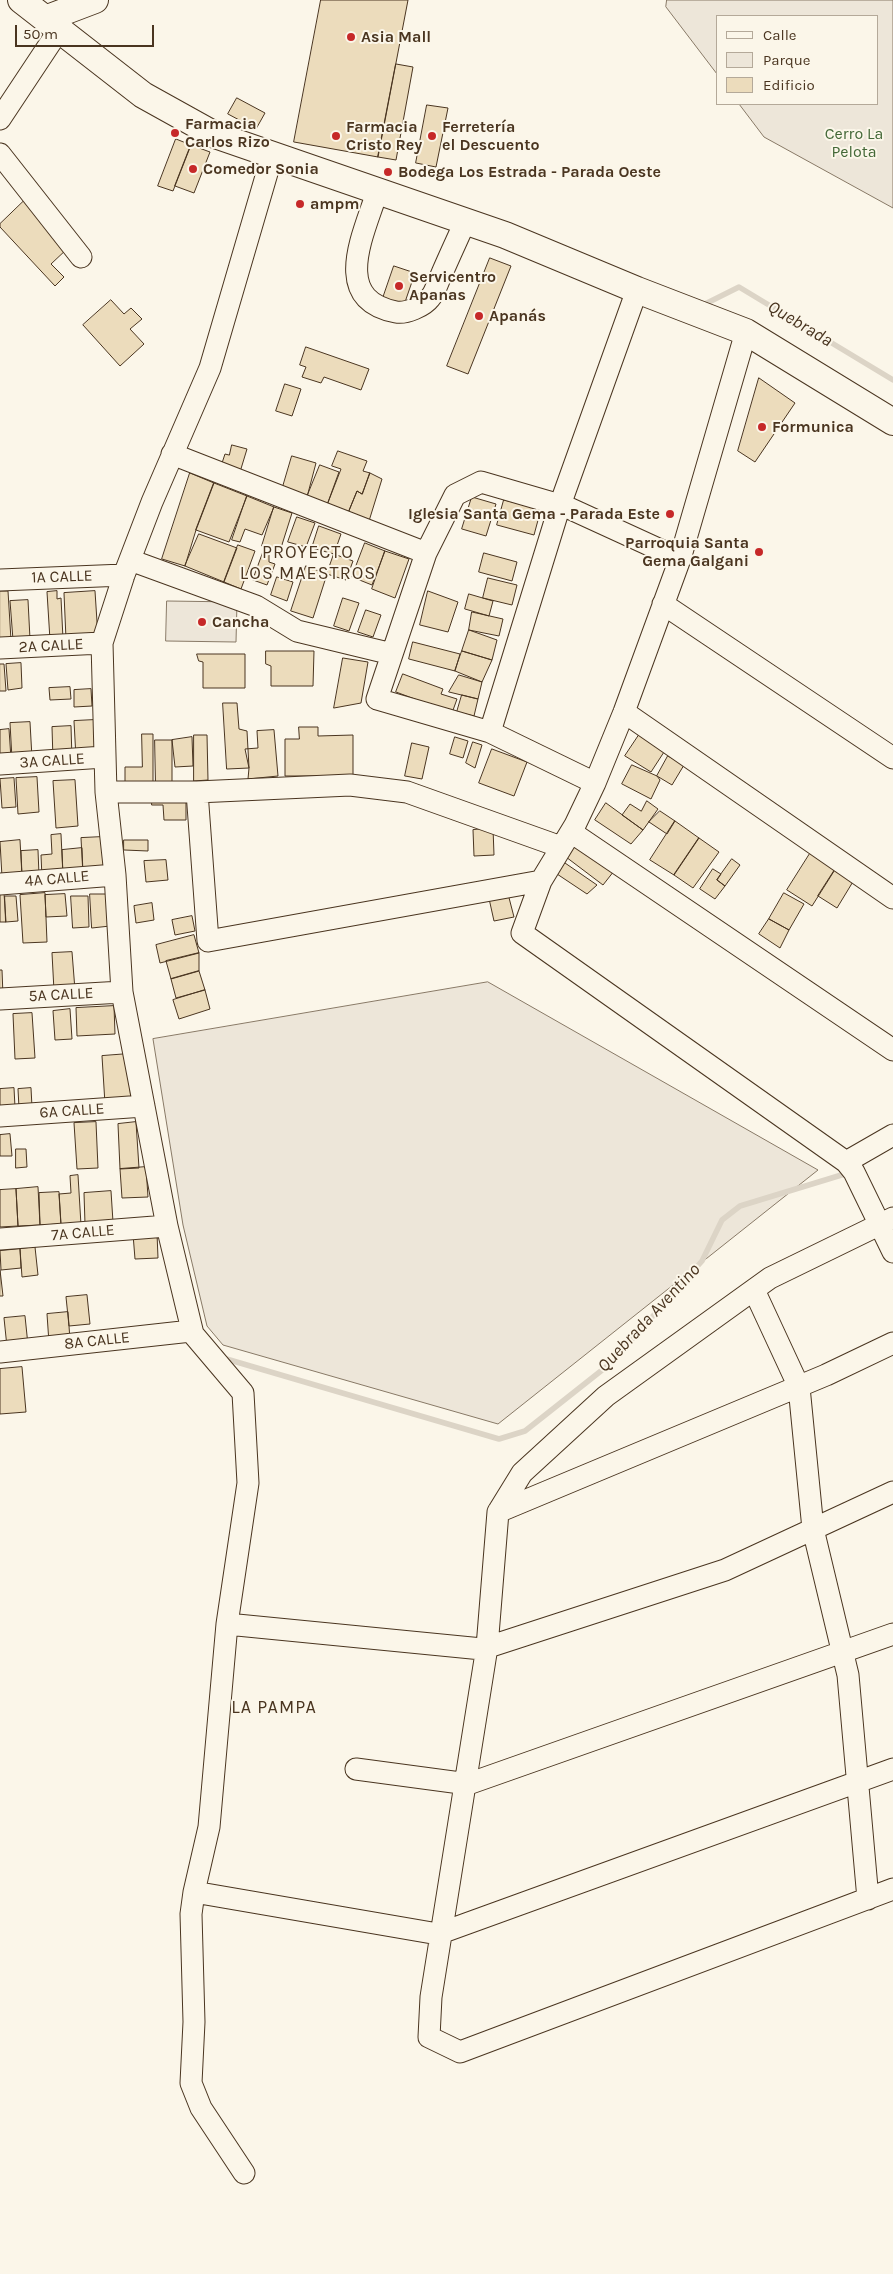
<!DOCTYPE html>
<html>
<head>
<meta charset="utf-8">
<style>
	body { margin:0 }
	#map { position:relative; width:893px; height:2274px; overflow:hidden; background:#fbf6e9; font-family:Karla,sans-serif }
	canvas { display:block }
	.legend { position:absolute; left:716px; top:15px; width:162px; height:90px; box-sizing:border-box; background:#fbf6e9; border:1px solid #b4a999; margin:0; padding:6px 9px; list-style:none; font-size:15px; color:#4a3520 }
	.legend li { display:flex; align-items:center; gap:10px; height:25px }
	.legend b { width:25px; border:1px solid #b4a999 }
	.scale { position:absolute; left:15px; top:25px; width:139px; height:22px; box-sizing:border-box; border:2px solid #4a3520; border-top:0; padding-left:6px; font-size:15px; line-height:18px; white-space:nowrap; color:#4a3520; -webkit-text-stroke:4px #fbf6e9; paint-order:stroke }
</style>
</head>
<body>
<div id="map">
<canvas width="893" height="2274"></canvas>
<ul class="legend">
<li><b style="height:6px;background:#fbf6e9"></b>Calle</li>
<li><b style="height:14px;background:#ede6d9"></b>Parque</li>
<li><b style="height:14px;background:#ecdcbc"></b>Edificio</li>
</ul>
<div class="scale">50 m</div>
</div>
<script>
const ctx = document.querySelector('canvas').getContext('2d');
ctx.lineJoin = 'round';
function paint(path, color) { ctx.fillStyle = color; ctx.fill(path, 'evenodd'); }
function trace(path, color, width, dash) { ctx.strokeStyle = color; ctx.lineWidth = width; ctx.lineCap = dash ? 'butt' : 'round'; ctx.setLineDash(dash || []); ctx.stroke(path); }
function label(font, color, halo, rows, align = 'center') {
  ctx.font = font + ' Karla,sans-serif'; ctx.lineWidth = 4; ctx.setLineDash([]); ctx.textBaseline = 'middle'; ctx.strokeStyle = halo; ctx.fillStyle = color; for (const [text, x, y, turn = 0] of rows) {
    ctx.save(); ctx.translate(x, y); ctx.rotate((+turn || 0) * Math.PI / 180); ctx.textAlign = isNaN(turn) ? turn : align; if (halo) ctx.strokeText(text, 0, 0); ctx.fillText(text, 0, 0); ctx.restore();
  }
}
const green = new Path2D(`
	M667 0H893V208L764 137 739 104H877V16H717V74L666 7Z
	M167 601 237 602 236 642 166 641Z
	M488 982 818 1170 498 1424 223 1345 207 1326 183 1225 153 1039Z`);
const stream = new Path2D(`
	M705 304 739 287 893 380
	M223 1358 499 1439 525 1431 611 1363 702 1261 722 1220 740 1206 848 1173`);
const building = new Path2D(`
	M321 0H408L378 157 294 142Z
	M396 64 413 67 396 160 378 157Z
	M237 98 265 113 256 129 228 114Z
	M427 105 448 108 436 167 416 163Z
	M176 139 191 145 173 191 158 186Z
	M191 145 210 152 194 193 175 186Z
	M24 201 68 248 51 264 64 277 55 286 0 227V224Z
	M490 258 511 266 468 374 447 366Z
	M394 266 415 273 404 305 383 298Z
	M111 300 124 314 131 308 142 319 130 329 144 344 120 366 83 325Z
	M306 347 369 369 361 390 324 377 321 383 302 377 306 367 300 365Z
	M759 378 795 403 755 462 738 451Z
	M285 384 301 389 292 416 276 411Z
	M232 445 247 449 240 472 221 466 225 454 229 455Z
	M338 451 367 461 363 471 370 473 362 494 357 491 348 513 327 505 341 469 332 466Z
	M292 456 316 463 307 497 282 490Z
	M320 465 339 472 327 505 307 497Z
	M190 473 214 483 196 530 185 566 162 559Z
	M370 473 382 479 369 521 348 513 357 491 362 494Z
	M214 483 247 496 229 542 196 530Z
	M247 496 274 507 262 535 245 529 240 542 232 540Z
	M472 497 496 504 486 536 462 529Z
	M504 500 541 509 534 535 497 525Z
	M274 507 292 513 280 551 262 546Z
	M297 517 315 523 306 547 288 542Z
	M319 526 341 534 334 554 312 548Z
	M199 534 237 548 224 582 185 566Z
	M365 543 385 551 372 585 352 577Z
	M238 545 255 551 241 589 224 582Z
	M264 550 269 552V562L275 564 267 585 253 580Z
	M385 551 409 559 395 598 372 589Z
	M484 553 517 562 512 581 479 572Z
	M334 554 353 561 346 580 327 574Z
	M306 566 327 574 313 618 291 611Z
	M277 577 293 582 287 601 271 595Z
	M488 578 517 585 512 605 483 598Z
	M0 591H8L11 640 0 641Z
	M57 591V599L61 598 63 639 50 640 47 592Z
	M95 591 98 637 66 639 64 593Z
	M428 591 458 602 448 632 420 625Z
	M469 594 493 601 489 616 465 609Z
	M343 598 359 603 349 631 334 626Z
	M28 600 30 639 13 640 10 601Z
	M366 610 381 615 373 637 358 632Z
	M472 612 503 619 499 636 469 630Z
	M469 630 497 640 492 660 462 651Z
	M413 642 460 654 455 671 409 659Z
	M266 651H314L313 686H271V666L266 664Z
	M462 651 492 660 482 682 455 671Z
	M197 654H245V688H203V662L199 661Z
	M343 658 368 662 361 703 334 708Z
	M21 663 22 688 8 690 6 664Z
	M0 664H4L6 691H0Z
	M403 674 443 689 441 694 457 699 452 713 396 692Z
	M459 675 482 682 478 699 449 692Z
	M70 687 71 699 50 700 49 688Z
	M91 689 92 706 74 707V690Z
	M462 695 478 699 474 716 457 712Z
	M223 703H237L239 729 247 731 249 768 227 769Z
	M94 720 96 756 76 758 74 721Z
	M30 722 32 758 12 759 10 723Z
	M71 726 72 759 53 760 52 727Z
	M299 727H318V736L353 735V776H285V739H299Z
	M9 729 11 759 0 760V730Z
	M274 730 278 776 248 779 249 768 245 749 258 748 257 731Z
	M142 734H153V785H125V767H142Z
	M194 735H207L208 780 194 781Z
	M639 735 664 752 651 772 625 756Z
	M192 737 193 766 175 767 172 740Z
	M455 737 468 741 463 758 450 754Z
	M155 740H172V786L156 787Z
	M473 742 482 745 475 768 466 763Z
	M412 743 429 747 422 779 405 776Z
	M492 749 527 762 514 796 479 783Z
	M668 756 684 765 672 785 657 776Z
	M632 765 657 776 660 780 651 799 622 784Z
	M37 777 39 812 18 814 16 778Z
	M14 778 16 807 2 808 0 779Z
	M75 780 78 826 56 828 53 781Z
	M152 798H186V820H164L163 805H152Z
	M647 801 658 809 643 830 622 815 630 804 641 811Z
	M606 803 643 830 631 844 595 820Z
	M660 811 675 821 667 834 649 822Z
	M675 821 699 838 674 875 650 860Z
	M493 828 494 855 474 856 473 830Z
	M61 834 63 876 42 878 41 855 52 854 51 835Z
	M102 837 104 874 83 875 81 838Z
	M699 838 719 852 693 888 674 875Z
	M20 840 22 876 2 877 0 842Z
	M124 840H148V851L124 850Z
	M576 843 614 871 603 885 566 857Z
	M82 848 83 875 63 876 62 850Z
	M38 850 39 875 22 876 21 851Z
	M811 852 836 868 812 906 787 890Z
	M732 859 740 865 725 886 717 880Z
	M166 860 168 880 146 882 144 861Z
	M565 863 597 885 587 894 557 874Z
	M836 868 854 880 837 908 818 896Z
	M713 869 721 874 717 880 725 886 715 899 700 889Z
	M507 890 514 917 494 921 488 894Z
	M4 893 6 922H0V894Z
	M45 893 47 942 23 943 20 895Z
	M784 893 804 904 789 930 769 919Z
	M65 894 67 916 46 917 45 895Z
	M90 894H107L110 926 92 928Z
	M5 896H16L18 921 6 922Z
	M71 896H88L89 927 73 928Z
	M152 903 154 920 136 923 134 906Z
	M192 916 195 931 175 935 172 920Z
	M769 919 789 930 780 948 759 934Z
	M194 935 199 953 160 963 156 945Z
	M72 952 75 990 54 991 52 953Z
	M199 953V971L171 979 166 961Z
	M0 970H2L3 996H0Z
	M199 971 205 990 176 998 171 979Z
	M205 990 210 1009 179 1019 173 1000Z
	M114 1006 115 1034 77 1036 76 1008Z
	M70 1009 72 1039 55 1040 53 1011Z
	M32 1013 35 1058 15 1059 13 1014Z
	M128 1054 131 1103 105 1104 102 1056Z
	M14 1088 15 1107H0V1089Z
	M31 1088 32 1107 19 1108 18 1089Z
	M96 1122 98 1168 77 1169 74 1123Z
	M136 1122 139 1168 120 1169 118 1124Z
	M10 1134 12 1156H0V1135Z
	M16 1149H26L27 1167 16 1168Z
	M146 1167 148 1197 122 1198 120 1169Z
	M78 1175 81 1225 61 1226 59 1194 71 1193 70 1176Z
	M38 1187 40 1225 18 1226 16 1189Z
	M16 1189 18 1226 0 1227V1190Z
	M111 1191 113 1222 85 1224 84 1193Z
	M59 1192 61 1224 40 1225 39 1193Z
	M157 1233 158 1258 135 1259 133 1234Z
	M35 1247 38 1275 22 1277 20 1249Z
	M20 1249 21 1268 1 1270 0 1251Z
	M0 1270 3 1296H0Z
	M87 1295 90 1324 69 1326 66 1297Z
	M68 1312 70 1340 49 1343 47 1314Z
	M25 1316 28 1345 7 1347 4 1318Z
	M22 1367 26 1412 0 1414V1369Z`);
const minor = new Path2D(`
	M0 119 59 30
	M0 154 81 257
	M377 192C364 234 330 299 396 312 406 314 424 306 430 298 435 293 437 284 440 278 448 259 457 240 465 222
	M746 332 680 559 624 712 595 783 575 825 541 881 522 933 846 1162 854 1172 893 1252
	M172 454 426 553
	M560 504 680 559
	M560 505 481 482 455 495 426 553 377 699 490 732 595 783
	M130 560 256 606 297 631 392 654
	M0 580 124 575
	M663 604 893 758
	M0 648 102 643
	M624 712 893 898
	M490 732 560 505 637 290
	M0 764 104 757
	M106 792H197L350 785 407 792 561 847
	M197 792 208 941 541 881
	M571 832 893 1050
	M0 884 115 875
	M0 999 122 992
	M0 1116 144 1106
	M846 1162 893 1135
	M893 1218 770 1278 606 1396 522 1473 498 1512 487 1647 431 1997 429 2037 460 2052 893 1889
	M0 1239 167 1226
	M754 1290 799 1387 813 1529 848 1675 868 1899
	M0 1352 191 1331 193 1334
	M498 1512 826 1375 893 1343
	M227 1624 482 1649 725 1570 893 1492
	M356 1769 468 1784 893 1634
	M194 1892 438 1934 893 1769
	M244 2173 201 2108 191 2083 194 2022 191 1914 194 1892 209 1827 227 1624 248 1483 243 1393 193 1334 167 1226 122 992 115 875 106 792 102 643 124 575 152 502 210 368 272 156`);
const major = new Path2D(`
	M21 0 143 95 215 135 505 235 637 290 746 332 893 422
	M45 19 95 0`);
const markers = [
	[351,37,5,"#c62828"],
	[175,133,5,"#c62828"],
	[336,136,5,"#c62828"],
	[432,136,5,"#c62828"],
	[193,169,5,"#c62828"],
	[388,172,5,"#c62828"],
	[300,204,5,"#c62828"],
	[399,286,5,"#c62828"],
	[479,316,5,"#c62828"],
	[762,427,5,"#c62828"],
	[670,514,5,"#c62828"],
	[759,552,5,"#c62828"],
	[202,622,5,"#c62828"]
];
const poiNames = [
	["Asia Mall",361,37],
	["Farmacia",185,124],
	["Carlos Rizo",185,142],
	["Farmacia",346,127],
	["Cristo Rey",346,145],
	["Ferretería",442,127],
	["el Descuento",442,145],
	["Comedor Sonia",203,169],
	["Bodega Los Estrada - Parada Oeste",398,172],
	["ampm",310,204],
	["Servicentro",409,277],
	["Apanas",409,295],
	["Apanás",489,316],
	["Formunica",772,427],
	["Iglesia Santa Gema - Parada Este",660,514,"right"],
	["Parroquia Santa",749,543,"right"],
	["Gema Galgani",749,561,"right"],
	["Cancha",212,622]
];
const parkNames = [
	["Cerro La",854,134],
	["Pelota",854,152]
];
const streetNames = [
	["1A CALLE",62,577,-2],
	["2A CALLE",51,646,-3],
	["3A CALLE",52,761,-4],
	["4A CALLE",57,879,-5],
	["5A CALLE",61,995,-3],
	["6A CALLE",72,1111,-4],
	["7A CALLE",83,1233,-5],
	["8A CALLE",97,1341,-6]
];
const waterNames = [
	["Quebrada",800,324,31],
	["Quebrada Aventino",649,1318,-47]
];
const neighbourhoodNames = [
	["PROYECTO",308,553],
	["LOS MAESTROS",308,574],
	["LA PAMPA",274,1708]
];
paint(green, '#ede6d9');
trace(green, '#887966', 1);
trace(stream, '#dcd4c6', 5.5);
paint(building, '#ecdcbc');
trace(building, '#4a3520', 1);
trace(minor, '#4a3520', 23);
trace(major, '#4a3520', 28);
trace(minor, '#fbf6e9', 21);
trace(major, '#fbf6e9', 26);
for (const [x, y, r, color] of markers) { const dot = new Path2D(); dot.arc(x, y, r, 0, 2 * Math.PI); ctx.fillStyle = color; ctx.fill(dot); trace(dot, '#fbf6e9', 2); }
label('bold 16px', '#4a3520', '#fbf6e9', poiNames, 'left');
label('16px', '#436837', '#fbf6e9', parkNames);
label('16px', '#4a3520', '#fbf6e9', streetNames);
label('italic 18px', '#4a3520', '#fbf6e9', waterNames);
ctx.letterSpacing = '1px';
label('18px', '#4a3520', '#fbf6e9', neighbourhoodNames);
ctx.letterSpacing = '0px';
</script>
</body>
</html>
